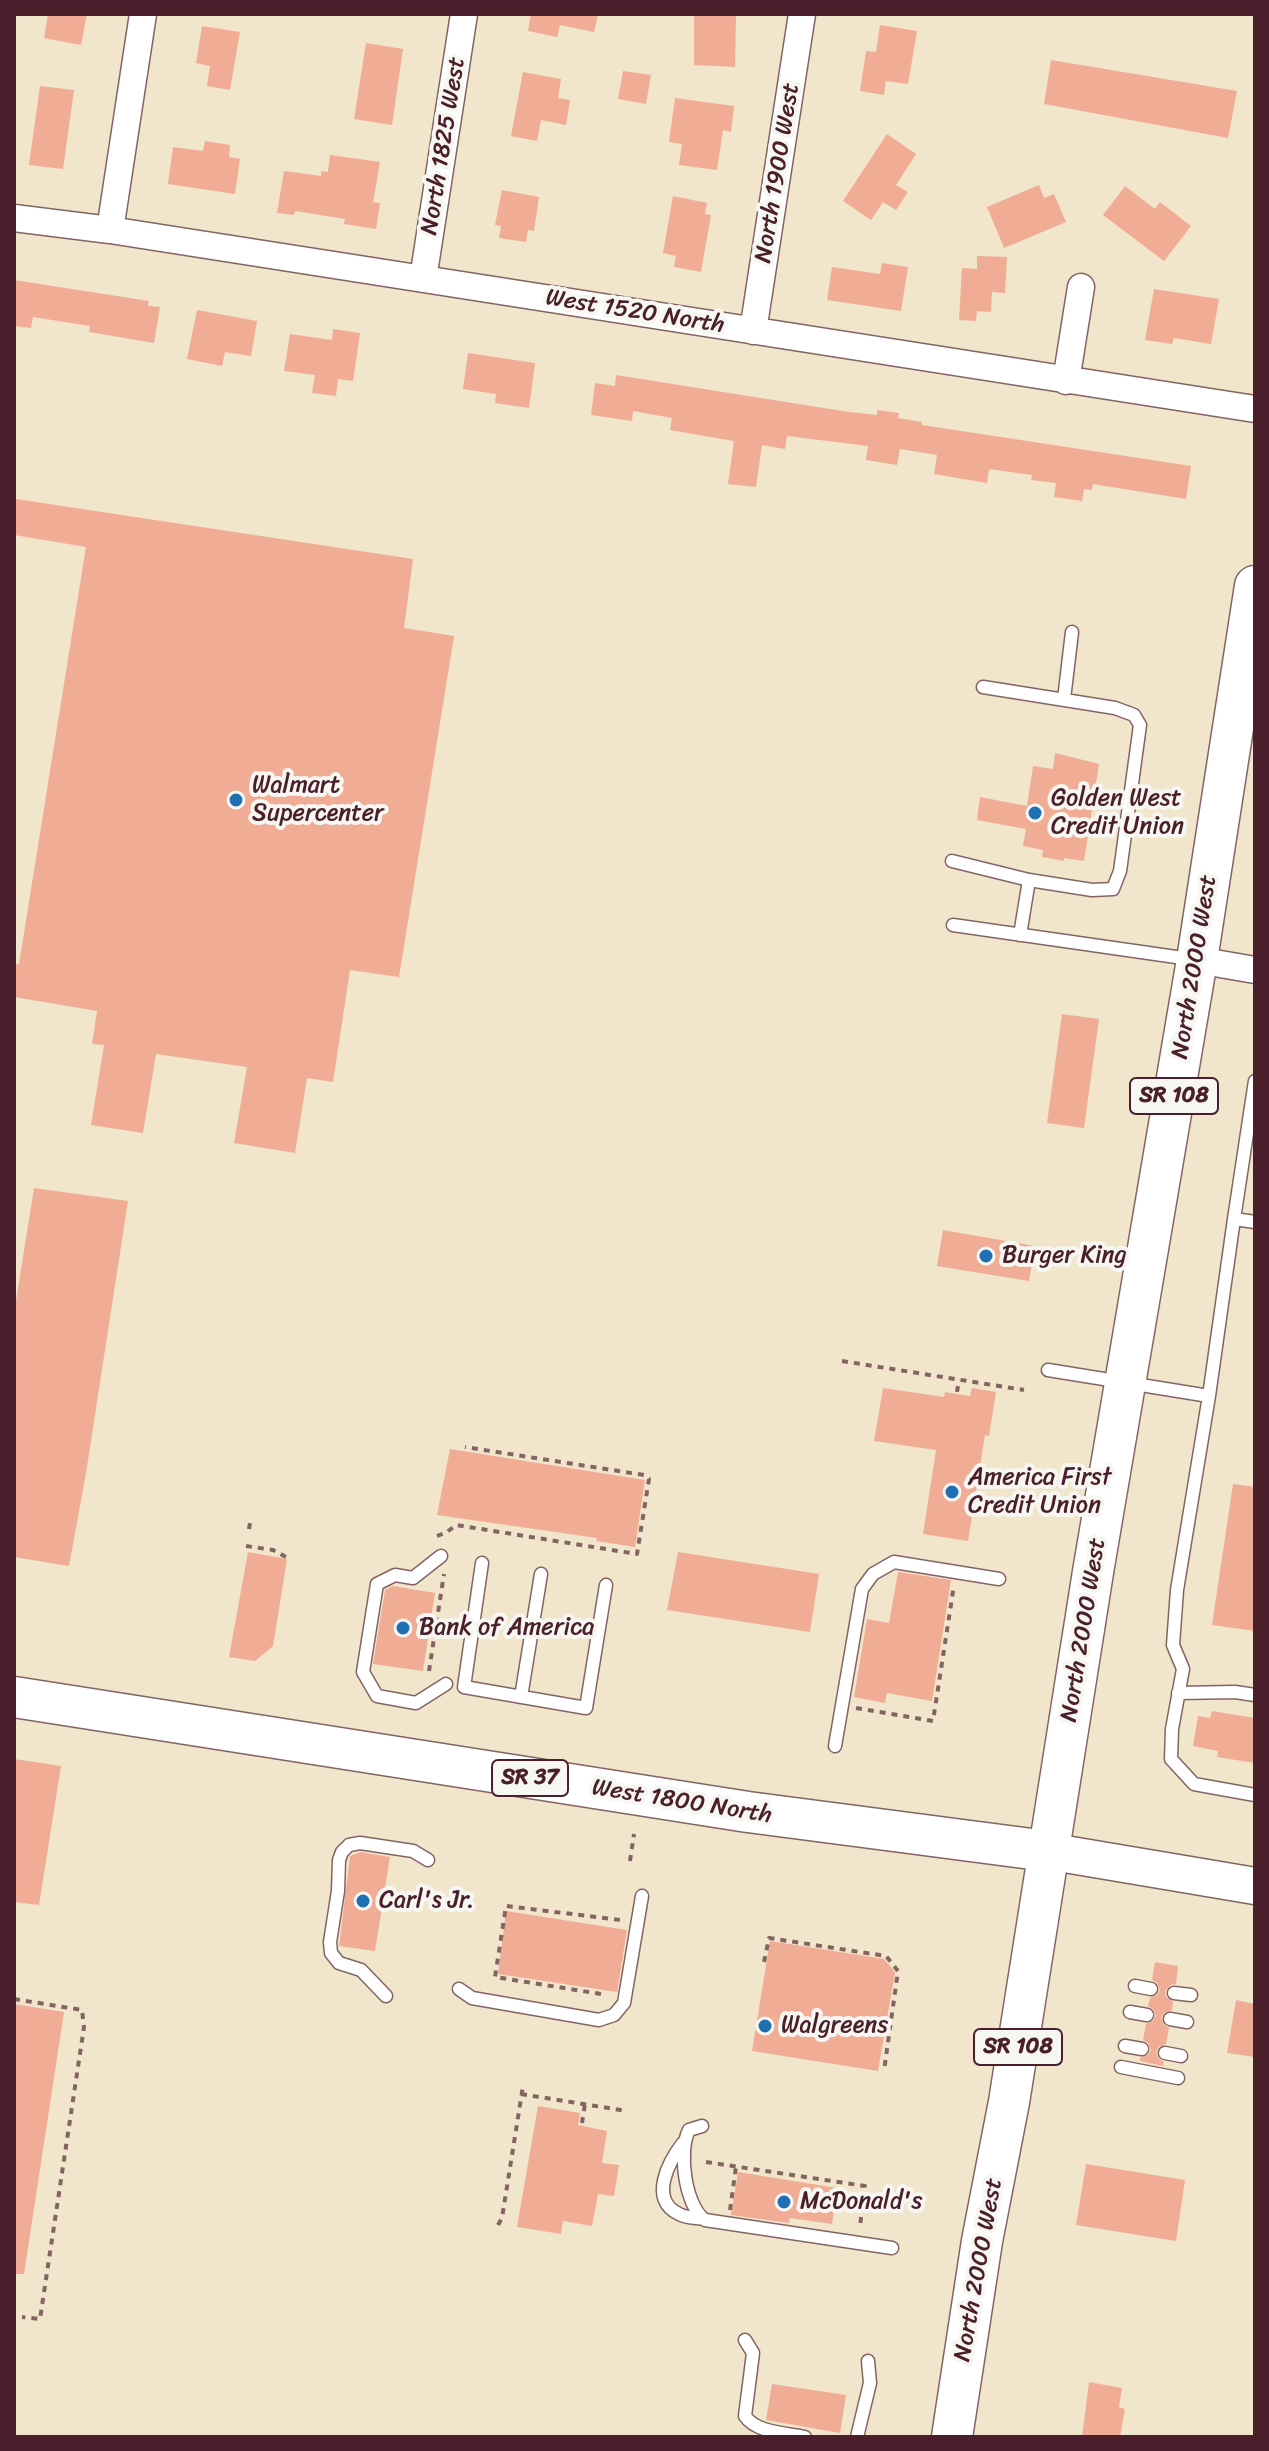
<!DOCTYPE html>
<html>
<head>
<meta charset="utf-8">
<style>
	body { margin:0 }
	#map { position:relative; width:1269px; height:2451px; overflow:hidden; background:#f1e5cc; font-family:Sriracha,sans-serif }
	canvas { display:block }
	.frame { position:absolute; inset:0; border:16px solid #4a1f2b; pointer-events:none }
</style>
</head>
<body>
<div id="map">
<canvas width="1269" height="2451"></canvas>
<div class="frame"></div>
</div>
<script>
const ctx = document.querySelector('canvas').getContext('2d');
ctx.lineJoin = 'round';
function paint(path, color) { ctx.fillStyle = color; ctx.fill(path, 'evenodd'); }
function trace(path, color, width, dash) { ctx.strokeStyle = color; ctx.lineWidth = width; ctx.lineCap = dash ? 'butt' : 'round'; ctx.setLineDash(dash || []); ctx.stroke(path); }
function label(font, color, halo, rows, align = 'center') {
  ctx.font = font + ' Sriracha,sans-serif'; ctx.lineWidth = 8; ctx.setLineDash([]); ctx.textBaseline = 'middle'; ctx.strokeStyle = halo; ctx.fillStyle = color; for (const [text, x, y, turn = 0] of rows) {
    ctx.save(); ctx.translate(x, y); ctx.rotate((+turn || 0) * Math.PI / 180); ctx.textAlign = isNaN(turn) ? turn : align; if (halo) ctx.strokeText(text, 0, 0); ctx.fillText(text, 0, 0); ctx.restore();
  }
}
const building = new Path2D(`
	M48 14H87L81 45 44 38Z
	M531 14H598L594 32 560 25 557 37 528 31Z
	M694 14H736L735 67 694 65Z
	M880 25 917 31 908 84 886 81 884 95 860 91 866 51 876 52Z
	M202 26 240 32 230 90 207 86 210 66 196 63Z
	M366 43 403 49 392 125 354 119Z
	M1051 60 1237 91 1228 138 1044 104Z
	M623 71 651 75 646 104 618 99Z
	M523 72 561 79 558 98 570 100 566 125 541 120 537 141 511 136Z
	M40 86 74 90 63 169 29 165Z
	M675 98 734 106 731 132 723 130 717 170 679 165 682 144 669 142Z
	M887 134 916 154 896 185 908 192 896 210 883 202 871 220 843 201Z
	M205 141 230 145 229 157 240 159 235 194 168 184 173 147 203 151Z
	M330 155 380 162 373 202 380 203 376 229 344 224 345 219 295 211 294 215 277 213 284 171 321 176V171L328 172Z
	M1039 185 1044 198 1054 194 1066 222 1004 248 987 207Z
	M1125 186 1155 209 1160 202 1191 226 1164 261 1103 215Z
	M502 190 539 197 534 231 528 230 526 242 499 238 501 226 495 225Z
	M673 196 707 203 705 214 711 215 701 272 674 267 676 256 663 253Z
	M977 256 1007 257 1005 293 992 292 991 312 977 311 976 321 959 320 962 268 977 269Z
	M882 263 908 267 901 311 827 300 832 267 880 274Z
	M14 280 149 301 148 306 160 307 154 343 89 332 90 326 33 317 31 328 14 326Z
	M1154 289 1219 299 1211 344 1174 338 1172 344 1145 340Z
	M197 310 257 321 251 356 225 352 222 366 187 359Z
	M333 329 360 333 353 381 338 379 336 396 312 393 315 375 284 371 290 334 332 340Z
	M468 353 535 363 529 408 495 403 496 394 463 389Z
	M616 375 849 412 877 415V410L899 413 898 418 922 422V425L1191 466 1186 499 1093 484 1092 490 1084 489 1082 501 1054 497 1056 483 1031 480 1032 475 989 469 987 483 934 474 937 455 900 449 897 465 866 460 868 446 787 436 785 449 762 445 756 487 728 484 734 441 670 430 672 418 633 411 632 421 591 415 595 383 615 386Z
	M16 499 413 559 404 628 454 636 399 977 350 970 333 1082 307 1078 295 1153 234 1143 247 1067 156 1054 143 1133 91 1125 104 1045 92 1044 97 1011 14 997V964H19L86 547 14 535Z
	M1055 753 1099 764 1084 861 1064 858V861L1042 857 1043 850 1023 846 1026 829 977 820 980 797 1027 806 1033 766 1053 769Z
	M1062 1014 1099 1019 1084 1128 1047 1123Z
	M34 1188 128 1201 86 1473 69 1566 14 1557V1313Z
	M943 1230 1035 1246 1029 1281 937 1266Z
	M883 1388 944 1397 945 1392 970 1396 972 1388 996 1392 989 1436 985 1435 968 1541 923 1534 936 1450 874 1441Z
	M450 1449 645 1480 635 1547 596 1541 597 1538 437 1515Z
	M1233 1484 1255 1487V1631L1212 1625Z
	M248 1552 287 1559 273 1646 255 1661 229 1657Z
	M678 1552 819 1574 810 1632 667 1610Z
	M898 1572 951 1580 932 1701 887 1693 885 1703 854 1697 867 1619 889 1623Z
	M393 1586 435 1593 423 1671 373 1664 385 1590Z
	M1212 1711 1255 1718V1763L1217 1757 1218 1751 1193 1746 1198 1716 1210 1718Z
	M14 1759 61 1766 39 1905 14 1902Z
	M360 1852 390 1857 375 1951 339 1946 350 1856Z
	M506 1911 627 1930 617 1992 498 1974Z
	M770 1941 884 1959 895 1972 878 2071 752 2051Z
	M1155 1962 1178 1966 1176 1984 1170 1985 1165 1991 1166 1997 1173 2002 1172 2010 1164 2013 1161 2018 1164 2025 1169 2028 1166 2044 1159 2047 1156 2052 1159 2059 1164 2062 1163 2066 1140 2061V2058L1148 2055 1151 2050 1148 2043 1143 2040 1146 2024 1153 2021 1156 2016 1153 2009 1148 2006 1150 1998 1157 1995 1160 1990 1157 1983 1152 1980Z
	M1236 2000 1255 2004V2057L1227 2053Z
	M14 2004 64 2012 24 2274H14Z
	M538 2106 580 2113 578 2125 607 2131 602 2163 619 2165 614 2196 598 2194 592 2226 563 2221 561 2234 517 2227Z
	M1086 2164 1185 2180 1176 2241 1076 2225Z
	M738 2172 837 2188 832 2224 790 2218 789 2223 731 2215Z
	M1089 2382 1122 2388 1119 2407 1125 2409 1120 2437H1082Z
	M772 2384 846 2395 840 2433 766 2420Z`);
const path = new Path2D(`
	M842 1361 1024 1390
	M957 1392 959 1380
	M249 1529 250 1523
	M437 1536 447 1532 456 1525 637 1554 649 1479 644 1475 465 1447
	M246 1546 273 1550 286 1557
	M429 1671 444 1574
	M856 1708 933 1721 954 1585
	M630 1861 634 1834
	M764 1962 769 1938 886 1956 898 1971 884 2071
	M601 1994 495 1977 506 1906 621 1920
	M14 1999 82 2010 84 2027 40 2319 22 2317
	M521 2094 627 2111
	M582 2123 585 2104
	M706 2162 865 2186 860 2226
	M730 2210 736 2167
	M498 2225 502 2218 523 2086`);
const lane = new Path2D(`
	M983 687 1115 708 1134 715 1140 725 1120 871 1113 889 1092 890 1029 880 1020 935
	M1064 699 1072 632
	M952 861 1029 880
	M953 925 1190 959
	M1249 1120 1255 1081
	M1234 1219 1249 1120 1255 1121
	M1255 1222 1234 1219 1209 1396 1177 1590 1173 1645 1183 1669 1172 1729 1171 1759 1194 1784 1255 1795
	M1048 1370 1209 1396
	M441 1556 413 1578 395 1575 377 1584 363 1672 377 1696 416 1703 446 1684
	M482 1563 464 1687 586 1708 606 1585
	M1178 1693 1235 1692 1255 1695
	M521 1697 541 1574
	M835 1746 862 1589 873 1574 894 1562 999 1579
	M1135 1986 1151 1989
	M459 1989 472 1998 599 2020 614 2015 624 2003 642 1896
	M1174 1993 1191 1995
	M386 1996 361 1970 339 1963 331 1953 330 1942 338 1891 339 1860 342 1852 349 1845 360 1843 413 1851 428 1860
	M1130 2012 1147 2015
	M1170 2019 1187 2022
	M1125 2046 1142 2049
	M1165 2053 1181 2056
	M1121 2067 1178 2078
	M702 2126 689 2130C678 2151 685 2206 705 2220L892 2248
	M683 2143C669 2161 648 2200 679 2214 686 2218 697 2218 704 2219
	M745 2340 753 2353 745 2416C756 2433 787 2433 805 2437
	M857 2437 870 2383 868 2361`);
const street = new Path2D(`
	M14 218 110 230 1255 409
	M110 230 143 14
	M423 279 464 14
	M753 331 802 14
	M1066 381 1081 287
	M1197 960 1255 970`);
const secondary = new Path2D(`
	M1047 1851 1255 1886`);
const primary = new Path2D(`
	M14 1697 748 1812 1047 1851
	M952 2437 982 2241 1009 2102 1093 1572 1197 960 1255 586`);
const markers = [
	[236,800,8,"#1f6fb2"],
	[1035,813,8,"#1f6fb2"],
	[986,1256,8,"#1f6fb2"],
	[952,1492,8,"#1f6fb2"],
	[403,1628,8,"#1f6fb2"],
	[363,1901,8,"#1f6fb2"],
	[765,2026,8,"#1f6fb2"],
	[784,2202,8,"#1f6fb2"]
];
const shields = [
	[1174,1096,88],
	[530,1778,76],
	[1018,2047,88]
];
const shieldNames = [
	["SR 108",1174,1096],
	["SR 37",530,1778],
	["SR 108",1018,2047]
];
const streetNames = [
	["North 1825 West",444,146,-81],
	["North 1900 West",778,173,-81],
	["West 1520 North",635,312,9],
	["North 2000 West",1195,967,-81],
	["North 2000 West",1084,1630,-81],
	["West 1800 North",682,1802,9],
	["North 2000 West",979,2270,-80]
];
const poiNames = [
	["Walmart",252,786],
	["Supercenter",252,814],
	["Golden West",1051,799],
	["Credit Union",1051,827],
	["Burger King",1002,1256],
	["America First",968,1478],
	["Credit Union",968,1506],
	["Bank of America",419,1628],
	["Carl's Jr.",379,1901],
	["Walgreens",781,2026],
	["McDonald's",800,2202]
];
paint(building, '#f1ac96');
trace(lane, '#846463', 15);
trace(street, '#846463', 29);
trace(secondary, '#846463', 39);
trace(primary, '#846463', 43);
trace(path, '#846463', 4, [6, 6]);
trace(lane, '#fff', 12);
trace(street, '#fff', 26);
trace(secondary, '#fff', 36);
trace(primary, '#fff', 40);
for (const [x, y, r, color] of markers) { const dot = new Path2D(); dot.arc(x, y, r, 0, 2 * Math.PI); ctx.fillStyle = color; ctx.fill(dot); trace(dot, '#f6f6f2', 3); }
for (const [x, y, w] of shields) { const box = new Path2D(); box.roundRect(x - w / 2, y - 18, w, 36, 6); ctx.fillStyle = '#f6f6f2'; ctx.fill(box); trace(box, '#4a1f2b', 2); }
label('bold 22px', '#4a1f2b', null, shieldNames);
label('24px', '#4a1f2b', '#f6f6f2', streetNames);
label('24px', '#4a1f2b', '#f6f6f2', poiNames, 'left');
</script>
</body>
</html>
